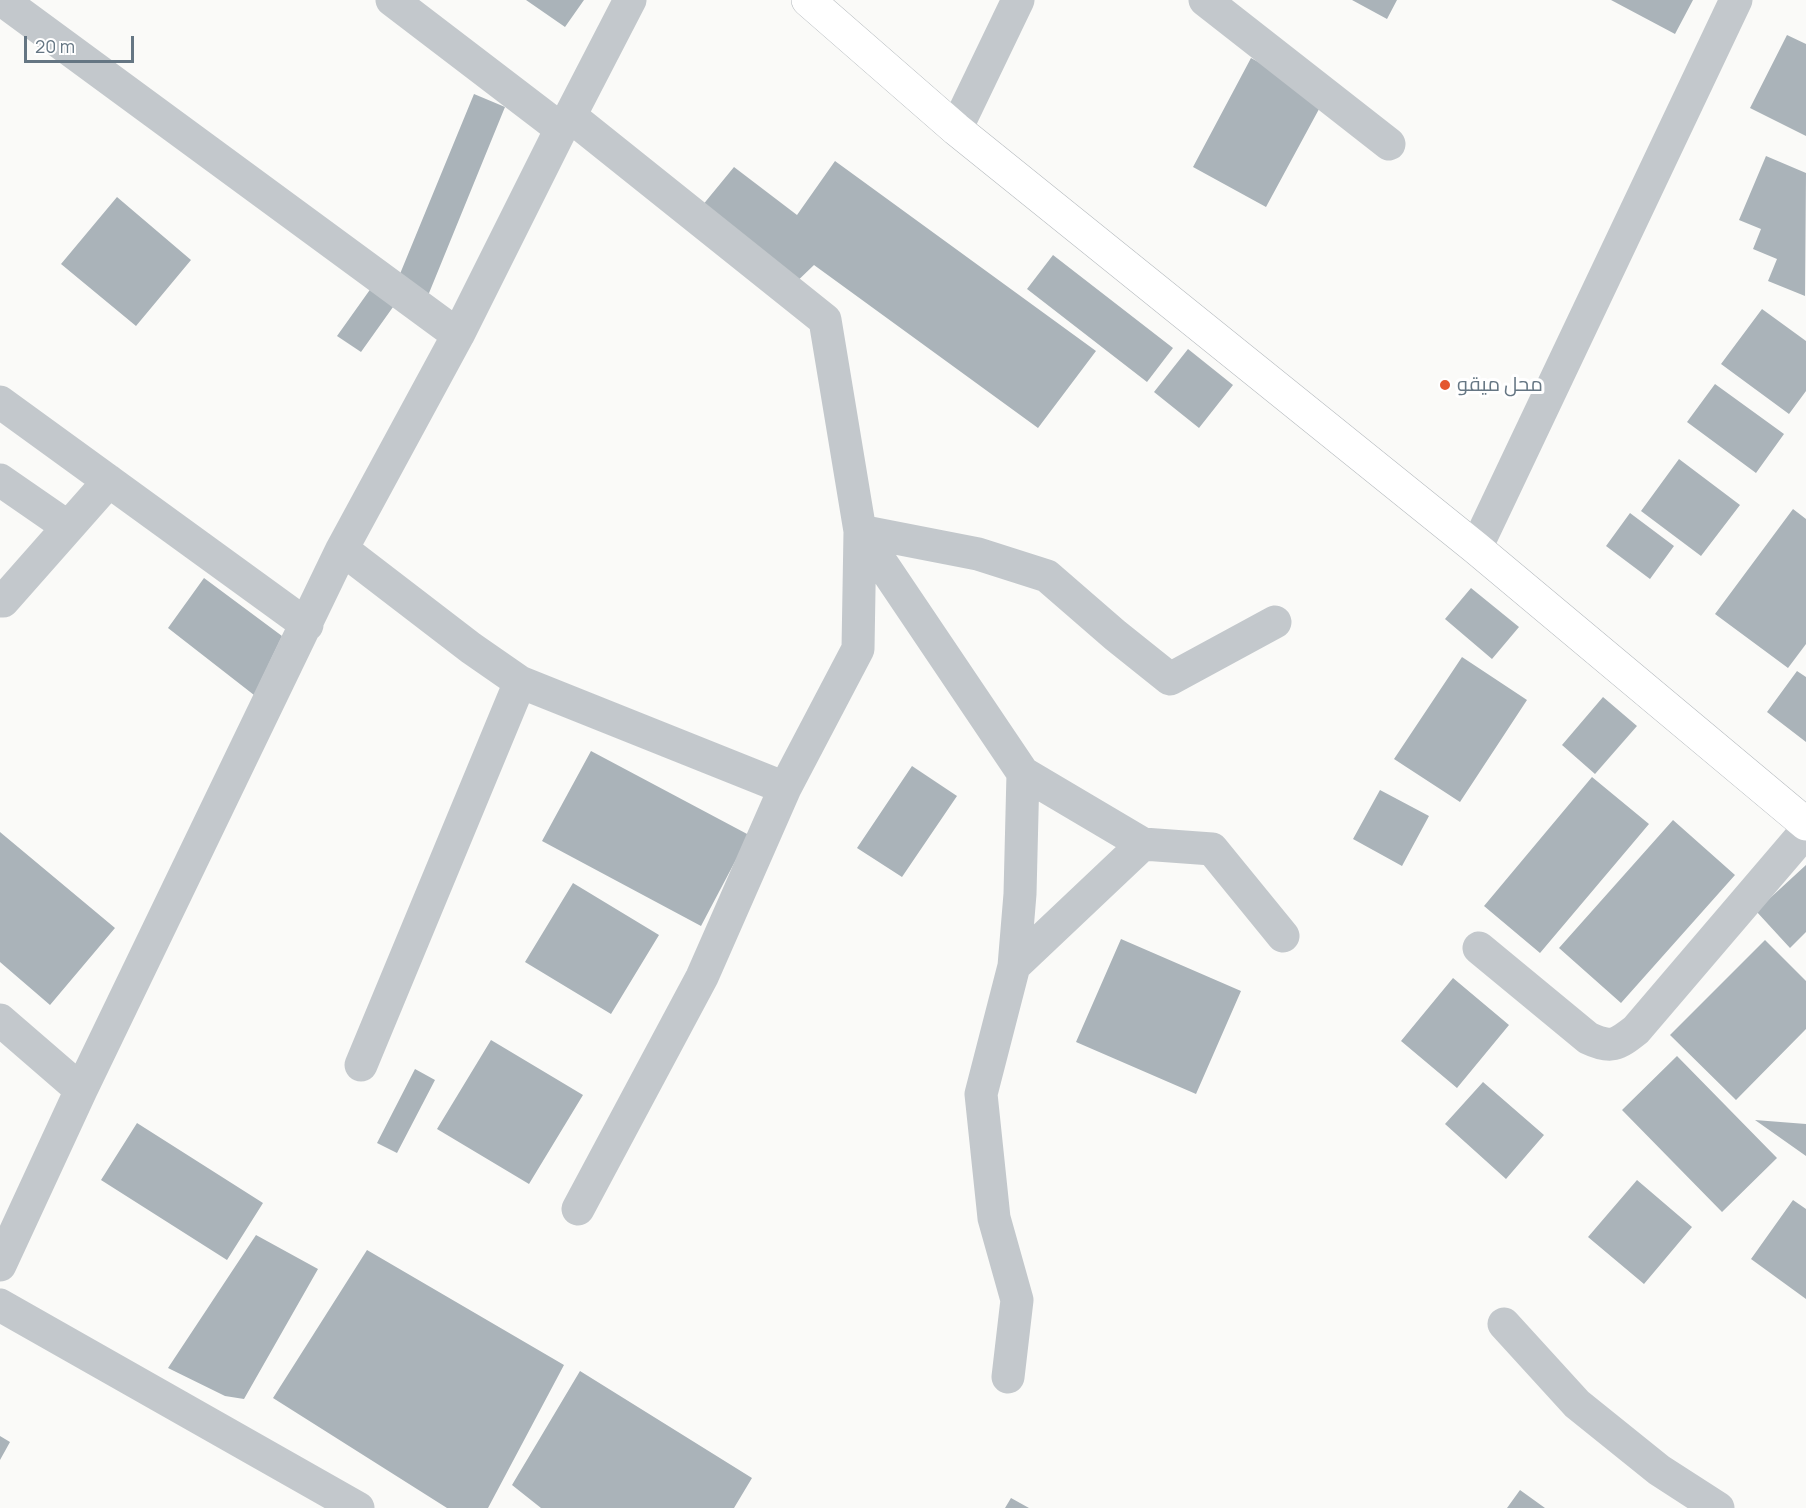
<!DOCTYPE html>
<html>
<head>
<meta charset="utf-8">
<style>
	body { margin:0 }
	#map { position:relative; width:1806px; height:1508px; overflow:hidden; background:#fafaf8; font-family:Manrope,sans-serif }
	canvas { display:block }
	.scale { position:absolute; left:24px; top:36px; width:110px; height:27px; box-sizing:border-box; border:3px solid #657683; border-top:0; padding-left:8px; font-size:18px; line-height:21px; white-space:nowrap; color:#657683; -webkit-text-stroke:4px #fff; paint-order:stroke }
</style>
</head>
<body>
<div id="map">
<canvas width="1806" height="1508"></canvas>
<div class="scale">20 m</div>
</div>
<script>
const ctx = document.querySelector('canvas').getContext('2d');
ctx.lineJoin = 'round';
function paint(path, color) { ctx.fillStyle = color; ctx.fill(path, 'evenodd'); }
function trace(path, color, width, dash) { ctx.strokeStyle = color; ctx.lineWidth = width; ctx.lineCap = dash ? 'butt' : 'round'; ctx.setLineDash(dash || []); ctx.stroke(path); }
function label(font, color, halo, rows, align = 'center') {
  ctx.font = font + ' Manrope,Cairo,sans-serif'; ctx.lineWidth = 6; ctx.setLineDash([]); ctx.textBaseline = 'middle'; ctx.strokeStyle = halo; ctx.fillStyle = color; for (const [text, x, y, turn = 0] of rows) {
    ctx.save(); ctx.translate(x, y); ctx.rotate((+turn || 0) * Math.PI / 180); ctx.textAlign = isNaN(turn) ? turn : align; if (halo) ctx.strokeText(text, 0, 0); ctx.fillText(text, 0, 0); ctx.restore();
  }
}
const building = new Path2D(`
	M526 0H584L565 27Z
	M1352 0H1397L1387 19Z
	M1611 0H1693L1675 34Z
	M1787 35 1806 44V136L1750 108Z
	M1251 58 1325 98 1266 207 1193 167Z
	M474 94 505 107 427 298 395 286Z
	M1766 156 1806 173 1805 296 1768 281 1777 259 1753 249 1761 229 1739 220Z
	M835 161 1096 351 1038 428 814 265 789 289 697 212 734 167 797 215Z
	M117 197 191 260 136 326 61 264Z
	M1053 255 1173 348 1147 382 1027 289Z
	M374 284 398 300 361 352 337 336Z
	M1762 309 1806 341V391L1789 414 1721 364Z
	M1188 349 1233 385 1199 428 1154 392Z
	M1715 384 1784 434 1756 473 1687 422Z
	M1679 459 1740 505 1701 556 1641 511Z
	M1793 509 1806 519V644L1788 668 1715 614Z
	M1630 513 1674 546 1650 579 1606 546Z
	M204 578 282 636 254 695 168 628Z
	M1471 588 1519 627 1492 659 1445 619Z
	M1462 657 1527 700 1460 802 1394 759Z
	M1797 671 1806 677V742L1767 712Z
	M1603 697 1637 726 1595 774 1562 745Z
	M591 751 749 835 701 926 542 841Z
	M912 766 957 796 902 877 857 848Z
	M1592 777 1649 824 1540 953 1484 906Z
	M1380 790 1429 816 1402 866 1353 839Z
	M1673 820 1735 875 1621 1003 1559 948Z
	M0 832 115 928 50 1005 0 962Z
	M1806 865V932L1790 948 1756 911Z
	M573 883 659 935 611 1014 525 962Z
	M1121 939 1241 991 1196 1094 1076 1042Z
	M1765 940 1806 981V1029L1736 1100 1670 1035Z
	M1453 978 1509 1025 1457 1088 1401 1041Z
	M491 1040 583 1095 529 1184 437 1129Z
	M1677 1056 1777 1158 1722 1212 1622 1110Z
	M415 1069 435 1080 397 1153 377 1143Z
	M1483 1082 1544 1135 1506 1179 1445 1124Z
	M1755 1120 1806 1124V1156Z
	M137 1123 263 1203 227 1260 101 1180Z
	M1637 1180 1692 1227 1644 1284 1588 1237Z
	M1793 1200 1806 1209V1299L1751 1259Z
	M256 1235 318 1269 244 1399 225 1396 168 1368Z
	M367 1250 564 1365 488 1508H447L273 1398Z
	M580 1371 752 1478 734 1508H541L512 1485Z
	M0 1436 10 1442 0 1460Z
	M1520 1490 1545 1508H1507Z
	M1011 1498 1029 1508H1005Z`);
const minor = new Path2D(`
	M2 0 458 335
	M392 0 561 129
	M1205 0 1389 144
	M570 116 825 320 860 531 858 649 785 788 702 977 578 1209
	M956 129 1018 0
	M0 402 307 625
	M0 480 68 527
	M1476 548 1736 0
	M342 549 471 648 520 682 785 788
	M0 601H3L109 481
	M1023 773 1143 844 1212 849 1283 936
	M1479 948 1588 1038C1611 1049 1617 1045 1636 1030L1806 831
	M1014 966 1143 844
	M0 1020 81 1090
	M361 1065 520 682
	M0 1265 81 1090 342 549 458 335 561 129 570 116 630 0
	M0 1305 358 1508
	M1504 1324 1577 1404 1659 1470 1718 1508
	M1008 1377 1017 1300 994 1218 981 1094 1014 966 1020 894 1023 773 860 531 978 554 1047 576 1115 635 1170 679 1275 622`);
const major = new Path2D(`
	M808 0 956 129 1476 548 1806 824`);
const markers = [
	[1445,385,6,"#e4572e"]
];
const poiNames = [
	["محل ميقو",1457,385]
];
paint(building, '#aab3b9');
trace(major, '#b5babe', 34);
trace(minor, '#c3c8cc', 33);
trace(major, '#fff', 33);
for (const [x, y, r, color] of markers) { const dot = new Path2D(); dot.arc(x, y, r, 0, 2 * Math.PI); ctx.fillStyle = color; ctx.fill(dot); trace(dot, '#fff', 2); }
label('20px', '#657683', '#fff', poiNames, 'left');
</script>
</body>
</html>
